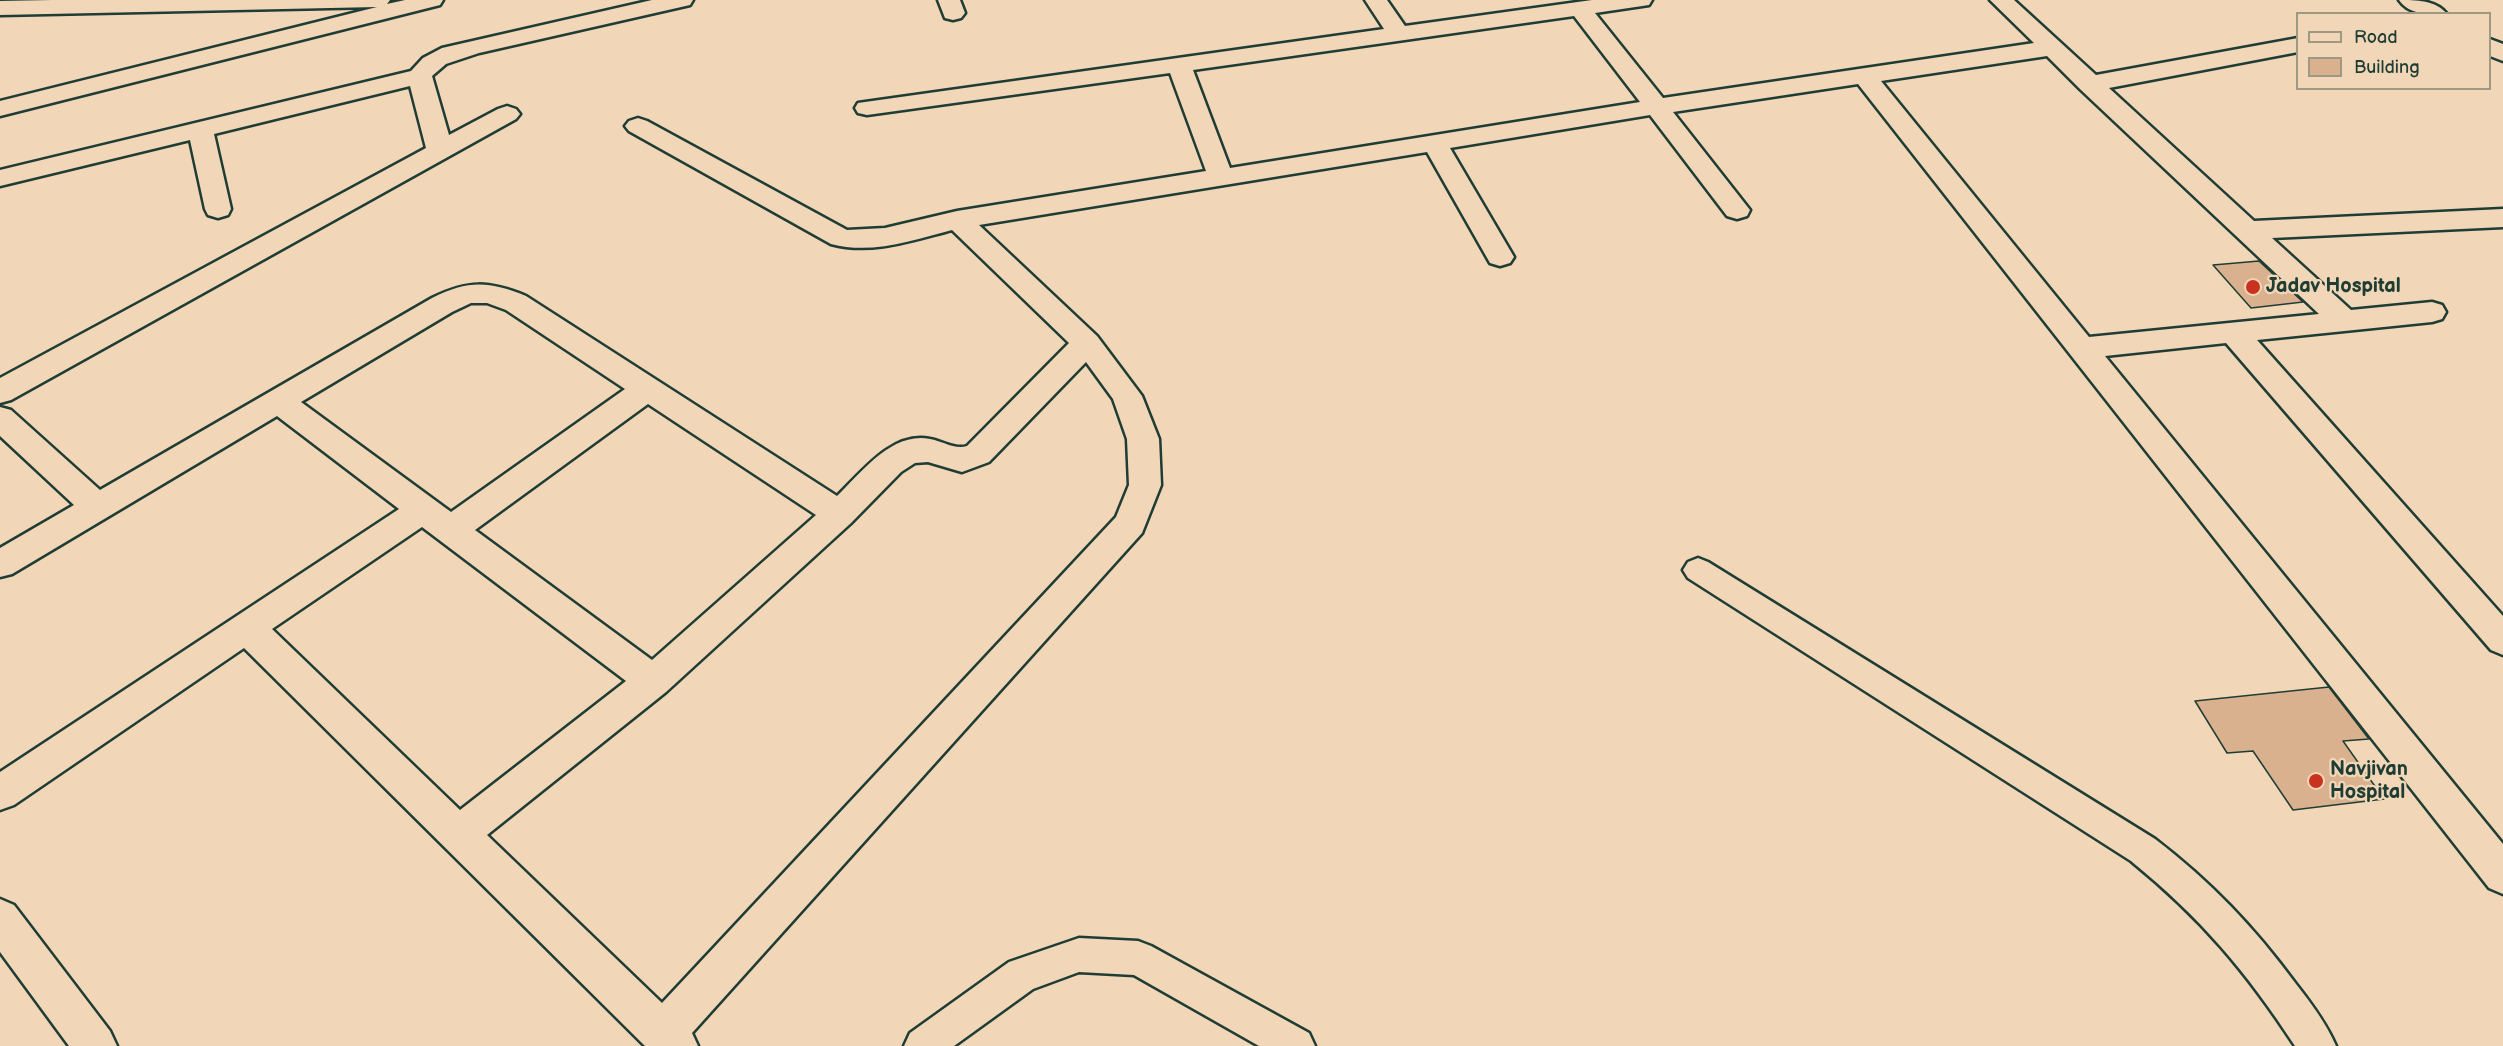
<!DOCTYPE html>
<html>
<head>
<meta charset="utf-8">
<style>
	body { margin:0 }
	#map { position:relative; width:2503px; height:1046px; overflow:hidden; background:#f1d7b8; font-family:"Balsamiq Sans",sans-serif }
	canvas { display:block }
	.legend { position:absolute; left:2296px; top:12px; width:195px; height:78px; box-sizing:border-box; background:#f1d7b8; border:2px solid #9d9983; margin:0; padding:8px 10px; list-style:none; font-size:18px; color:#1f3d34 }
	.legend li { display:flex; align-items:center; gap:12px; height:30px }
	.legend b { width:30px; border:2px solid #9d9983 }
</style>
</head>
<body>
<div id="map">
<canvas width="2503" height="1046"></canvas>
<ul class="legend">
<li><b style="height:8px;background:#f1d7b8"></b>Road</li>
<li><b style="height:16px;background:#d9b18f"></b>Building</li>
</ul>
</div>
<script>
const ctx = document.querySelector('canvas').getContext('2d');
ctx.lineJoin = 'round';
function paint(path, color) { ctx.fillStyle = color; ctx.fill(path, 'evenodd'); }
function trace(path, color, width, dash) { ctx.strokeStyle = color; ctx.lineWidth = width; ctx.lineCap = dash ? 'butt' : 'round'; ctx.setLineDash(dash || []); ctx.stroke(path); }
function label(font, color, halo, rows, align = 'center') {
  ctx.font = font + ' "Balsamiq Sans",sans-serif'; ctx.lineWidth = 4.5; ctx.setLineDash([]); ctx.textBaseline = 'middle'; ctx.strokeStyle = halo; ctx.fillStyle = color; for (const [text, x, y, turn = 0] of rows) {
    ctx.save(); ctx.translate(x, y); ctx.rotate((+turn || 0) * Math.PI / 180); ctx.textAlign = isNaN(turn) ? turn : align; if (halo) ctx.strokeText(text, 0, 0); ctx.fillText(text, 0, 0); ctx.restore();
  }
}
const building = new Path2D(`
	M2259 261 2303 302 2251 308 2213 265Z
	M2329 687 2369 739 2343 741 2384 799 2293 810 2253 751 2227 753 2195 701Z`);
const lane = new Path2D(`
	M1698 558 1708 562 2155 839C2211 882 2254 927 2296 984 2311 1003 2326 1023 2336 1046H2295C2246 971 2201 918 2131 861L1688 578 1683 570 1688 562Z
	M1079 938 1138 941 1151 946 1309 1033 1315 1046H1259L1134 975 1079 972 1033 989 954 1046H904L910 1033 1009 962Z`);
const street = new Path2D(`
	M53 0H390L387 4 405 0H443L440 5 0 116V101L377 7 0 15V1Z
	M652 0H693L690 5 479 53 446 64 432 76 449 135 498 109 507 106 516 109 520 114 516 119 11 400 0 403V378L426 148 410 86 214 134 231 209 228 215 218 218 208 215 205 209 190 140 0 186V170L411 71 423 58 442 48Z
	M938 0H960L965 13 961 18 953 20 945 18Z
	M1365 0H1387L1405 26 1592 0H1652L1649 5 1595 13 1663 98 2034 43 1990 0H2014L2096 75 2298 38V52L2109 88 2254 221 2503 209V227L2272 238 2351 310 2432 302 2442 305 2446 312 2442 319 2432 322 2257 340 2503 616V655L2491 650 2226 343 2105 356 2503 844V894L2489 888 1858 84 1673 112 1750 210 1747 216 1737 219 1727 216 1650 115 1450 148 1514 257 1510 263 1500 266 1490 263 1427 152 979 225 1097 336 1142 396 1159 439 1161 485 1142 533 692 1033 698 1046H645L244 648 14 805 0 810V772L399 509 277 416 12 574 0 577V548L74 505 0 436V407L11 410 100 490 432 298C468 280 489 281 526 296L837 496C861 473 892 431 930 439 942 441 955 450 967 446L1069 343 952 230C913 240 872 255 831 244L629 131 625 126 629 121 638 118 647 121 847 230 885 228 957 211 1206 171 1170 73 867 115 858 113 855 108 858 103 1384 29ZM1574 16 1640 102 1230 168 1193 70ZM2047 56 2080 89 2319 314 2089 337 1881 81ZM471 303H487L506 310 625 389 451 512 301 402 452 312ZM1086 362 1113 399 1127 439 1129 485 1116 517 662 1003 487 835 666 692 851 523 901 472 915 463 928 462 962 472 989 462ZM648 404 816 515 652 660 475 530ZM422 527 626 681 460 810 272 629Z
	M2399 0C2416 0 2436 0 2447 14 2430 14 2410 16 2399 0Z
	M2490 39 2503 44V61L2490 56Z
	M0 899 14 905 110 1031 117 1046H69L0 952Z`);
const markers = [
	[2253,287,8,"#c8321e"],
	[2316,781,8,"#c8321e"]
];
const poiNames = [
	["Jadav Hospital",2266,287],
	["Navjivan",2330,770],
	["Hospital",2330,793]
];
paint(building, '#d9b18f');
trace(building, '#1f3d34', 1.5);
trace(lane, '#1f3d34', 5);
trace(street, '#1f3d34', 5);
paint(lane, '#f1d7b8');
paint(street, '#f1d7b8');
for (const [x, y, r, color] of markers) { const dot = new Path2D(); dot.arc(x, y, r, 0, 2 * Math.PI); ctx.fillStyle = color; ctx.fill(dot); trace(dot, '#f1d7b8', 2); }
label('bold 20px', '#1f3d34', '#f1d7b8', poiNames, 'left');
</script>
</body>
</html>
